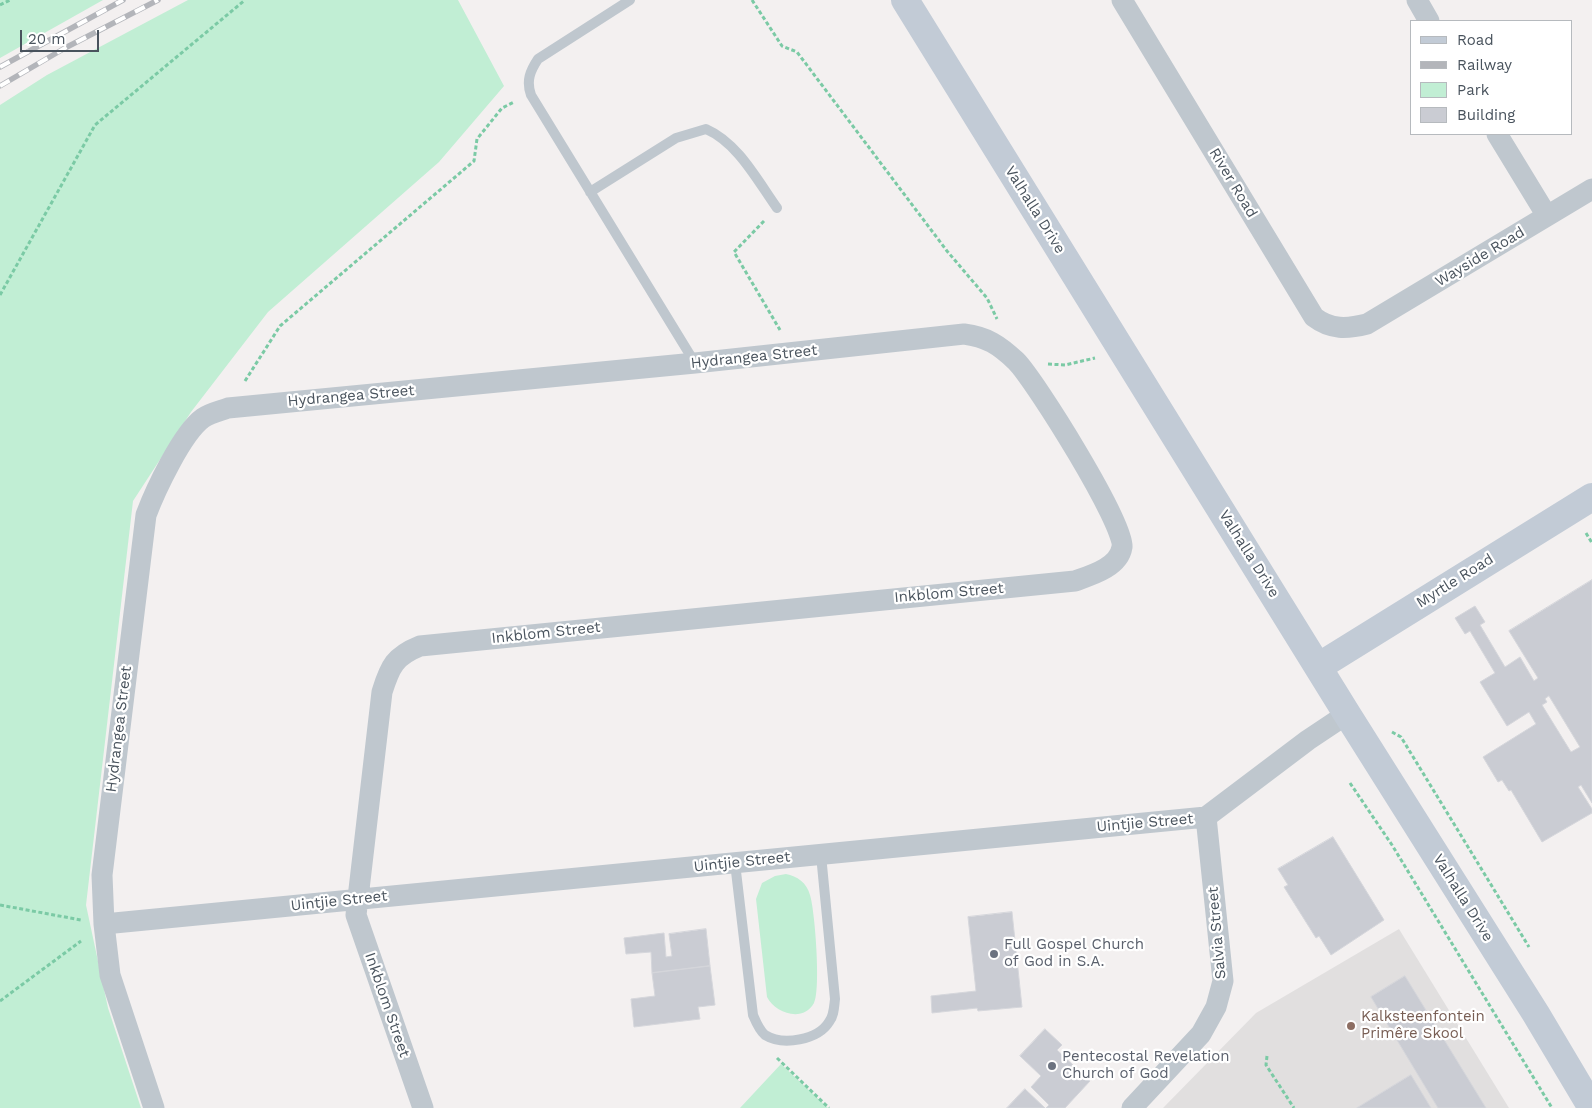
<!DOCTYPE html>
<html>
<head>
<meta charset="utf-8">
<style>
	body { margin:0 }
	#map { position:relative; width:1592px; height:1108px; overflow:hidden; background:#f3f0f0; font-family:"Work Sans",sans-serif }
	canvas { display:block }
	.legend { position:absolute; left:1410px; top:20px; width:162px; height:115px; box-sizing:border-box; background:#fff; border:1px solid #b6babe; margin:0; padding:6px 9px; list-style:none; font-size:15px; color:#49535d }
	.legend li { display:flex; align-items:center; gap:10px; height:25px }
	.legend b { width:25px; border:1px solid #b6babe }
	.scale { position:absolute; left:20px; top:30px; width:79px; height:22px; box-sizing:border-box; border:2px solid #49535d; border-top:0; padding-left:6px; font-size:15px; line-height:18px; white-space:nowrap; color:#49535d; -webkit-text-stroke:4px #fff; paint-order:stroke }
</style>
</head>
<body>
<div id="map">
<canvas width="1592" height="1108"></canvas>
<ul class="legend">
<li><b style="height:6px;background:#c2cbd6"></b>Road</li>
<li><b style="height:6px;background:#b3b5ba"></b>Railway</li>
<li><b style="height:14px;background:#c1eed4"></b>Park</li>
<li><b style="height:14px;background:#caccd3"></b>Building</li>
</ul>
<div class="scale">20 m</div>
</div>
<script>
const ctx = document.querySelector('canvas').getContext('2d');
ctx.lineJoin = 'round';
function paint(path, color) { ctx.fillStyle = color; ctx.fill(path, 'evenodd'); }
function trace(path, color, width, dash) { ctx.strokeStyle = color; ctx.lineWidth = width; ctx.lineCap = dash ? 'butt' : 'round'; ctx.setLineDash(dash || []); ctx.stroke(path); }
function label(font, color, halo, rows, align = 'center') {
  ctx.font = font + ' "Work Sans",sans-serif'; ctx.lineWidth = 4.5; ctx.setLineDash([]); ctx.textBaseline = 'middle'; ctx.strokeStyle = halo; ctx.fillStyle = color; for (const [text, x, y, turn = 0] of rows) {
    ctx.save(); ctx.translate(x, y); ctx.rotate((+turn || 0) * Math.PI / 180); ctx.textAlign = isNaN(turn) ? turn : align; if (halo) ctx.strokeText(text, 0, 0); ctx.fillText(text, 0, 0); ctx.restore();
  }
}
const education = new Path2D(`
	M1399 929 1509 1108H1163L1256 1013Z`);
const green = new Path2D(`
	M0 0H103L0 58Z
	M188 0H458L504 86 439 162 268 312 191 412 133 501 86 905 108 1008 141 1108H0V105L47 75Z
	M786 874C797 876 807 883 810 895 815 911 821 990 814 1003 803 1023 775 1013 767 997L756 899 762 883 775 876Z
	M781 1064 828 1108H740Z`);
const building = new Path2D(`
	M1592 580V803L1581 785 1578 787 1592 809V813L1542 842 1511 790 1509 791 1502 780 1498 782 1483 757 1536 724 1529 712 1507 726 1480 682 1495 673 1470 631 1465 634 1455 618 1475 606 1485 622 1480 625 1505 667 1520 657 1534 681 1538 678 1509 631ZM1549 696 1580 747 1571 752 1542 705 1547 702 1545 699Z
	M1333 837 1384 920 1331 955 1319 936 1316 938 1284 887 1288 885 1278 869Z
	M1012 912 1022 1007 978 1011 977 1008 932 1013 931 996 976 991 968 917Z
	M706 929 710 966 652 973 651 952 626 954 624 938 664 933 666 957 672 956 669 934Z
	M710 966 715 1005 698 1007 700 1019 634 1027 631 999 655 996 652 973Z
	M1405 976 1486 1108H1438L1371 997Z
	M1045 1029 1062 1045 1057 1050 1090 1081 1065 1108H1046L1049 1105 1031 1087 1041 1076 1020 1056Z
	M1411 1075 1431 1108H1357Z
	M1025 1089 1045 1108H1007Z`);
const path = new Path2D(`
	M752 0 782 46 797 52 947 251 987 298 997 319
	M0 5 10 0
	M764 221 734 252 780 330
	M0 295 95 125 245 0
	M1048 364 1065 365 1095 358
	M245 381 280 326 474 161 477 139 502 108 514 102
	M1586 533 1592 543
	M1392 732 1401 737 1529 947
	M1350 783 1392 845 1552 1108
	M0 905 81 920
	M0 1001 81 941
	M1267 1056 1266 1065 1294 1108
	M777 1058 829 1108`);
const lane = new Path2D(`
	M630 0 538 59C530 71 526 81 531 95L695 363
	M590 192 676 138 706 129C738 143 757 180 777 208
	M735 863 753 1015C756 1022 759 1030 765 1035 783 1046 818 1040 829 1022 834 1016 834 1007 835 999L821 855`);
const street = new Path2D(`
	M1122 0 1314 317C1331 330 1347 329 1367 324L1592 189
	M1417 0 1429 21
	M1497 134 1547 216
	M104 924 1206 817 1308 740 1347 714
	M154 1108 110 975 104 924 102 875 146 515C155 491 182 433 203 418 210 413 220 411 228 408L695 363 964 334C987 337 999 345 1016 361 1035 380 1126 526 1122 547 1119 567 1092 575 1075 581L420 646C395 656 390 666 382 692L356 915 423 1108
	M1132 1108 1201 1034 1216 1007 1223 981 1206 817`);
const secondary = new Path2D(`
	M905 0 1347 714 1536 1014 1592 1108
	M1318 667 1592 497`);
const rail = new Path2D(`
	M0 67 123 0
	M0 86 65 48 158 0`);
const markers = [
	[994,954,5,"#6b7280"],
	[1351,1026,5,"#8d6e63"],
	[1052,1066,5,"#6b7280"]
];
const streetNames = [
	["River Road",1233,183,59],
	["Valhalla Drive",1035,210,58],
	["Wayside Road",1480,257,-31],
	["Hydrangea Street",754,357,-6],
	["Hydrangea Street",351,396,-5],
	["Valhalla Drive",1249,554,58],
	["Myrtle Road",1455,581,-32],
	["Inkblom Street",949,593,-5],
	["Inkblom Street",546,633,-6],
	["Hydrangea Street",119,729,-83],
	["Uintjie Street",1145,823,-5],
	["Uintjie Street",742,862,-6],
	["Valhalla Drive",1463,898,58],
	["Uintjie Street",339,901,-6],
	["Salvia Street",1217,933,-95],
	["Inkblom Street",387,1005,71]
];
const worshipNames = [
	["Full Gospel Church",1004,945],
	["of God in S.A.",1004,962],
	["Pentecostal Revelation",1062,1057],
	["Church of God",1062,1074]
];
const educationNames = [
	["Kalksteenfontein",1361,1017],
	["Primêre Skool",1361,1034]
];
paint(education, '#e1dfdf');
paint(green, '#c1eed4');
paint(building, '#caccd3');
trace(building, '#d5d6db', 1);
trace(path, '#7bcaa5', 3, [4, 2.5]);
trace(lane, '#bfc7ce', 10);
trace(street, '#bfc7ce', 21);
trace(secondary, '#c2cbd6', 28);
trace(rail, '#b3b5ba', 5.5);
trace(rail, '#fff', 4, [11]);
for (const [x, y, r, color] of markers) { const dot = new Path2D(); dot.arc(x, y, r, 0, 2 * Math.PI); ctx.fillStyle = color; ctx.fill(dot); trace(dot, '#fff', 2); }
label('15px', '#49535d', '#fff', streetNames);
label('15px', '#5b616d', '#fff', worshipNames, 'left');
label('15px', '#785e54', '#fff', educationNames, 'left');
</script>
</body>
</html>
